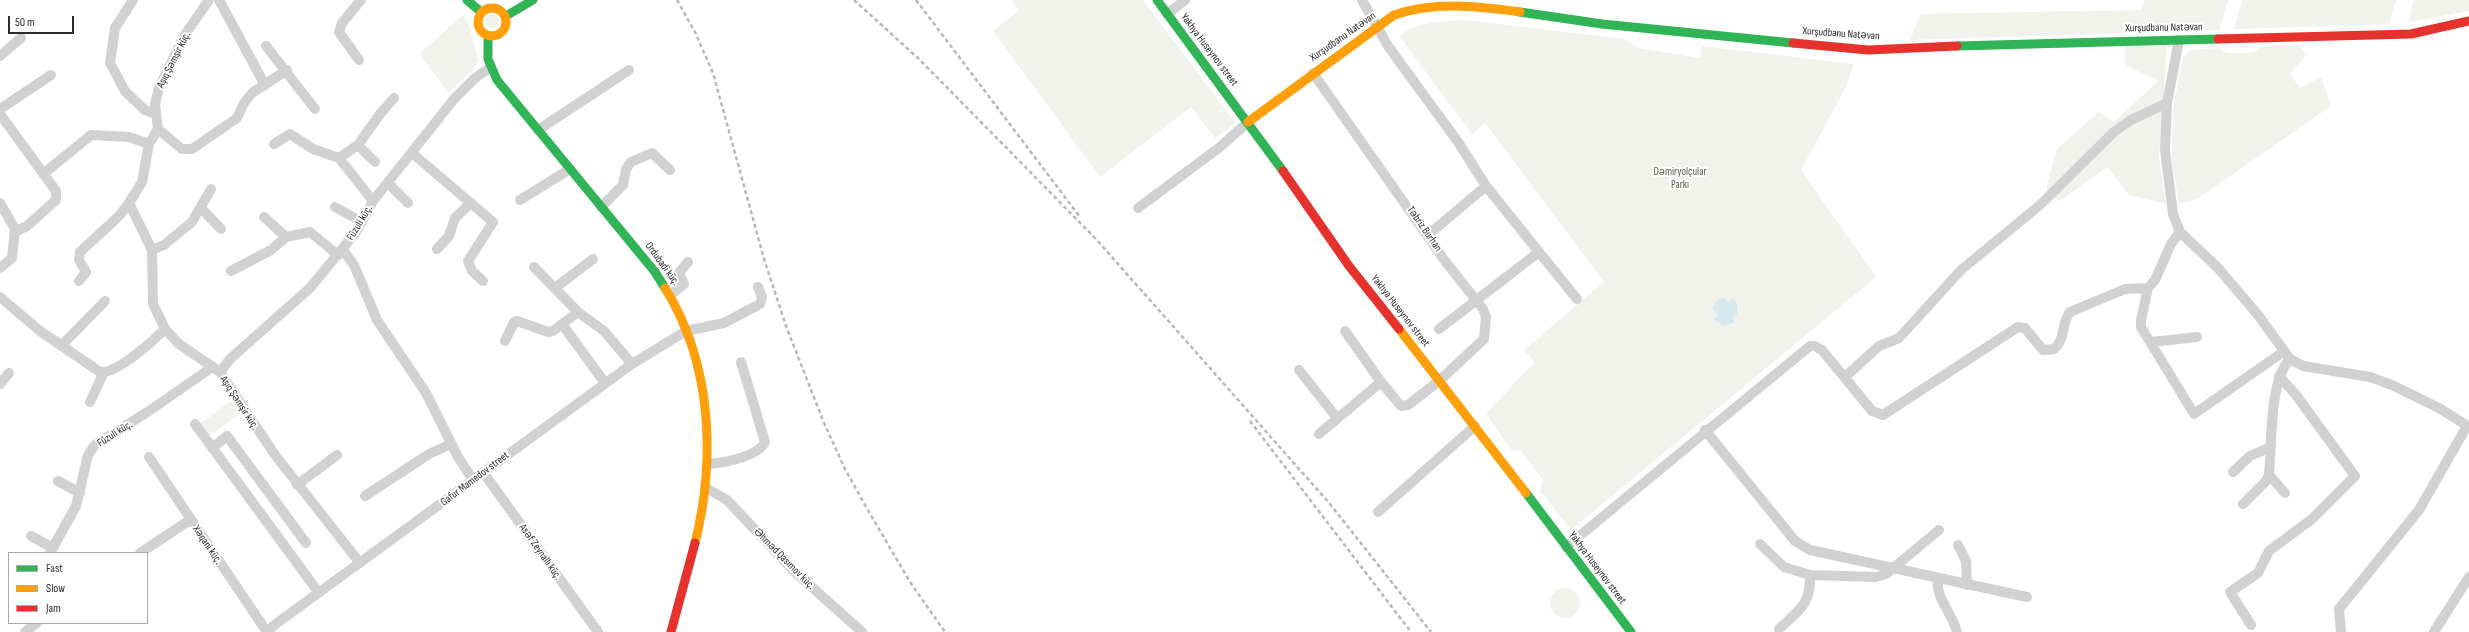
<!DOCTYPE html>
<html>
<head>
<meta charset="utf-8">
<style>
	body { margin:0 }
	#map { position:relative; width:2469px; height:632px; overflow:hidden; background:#fff; font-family:"Sofia Sans Condensed",sans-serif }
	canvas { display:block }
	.legend { position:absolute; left:8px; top:552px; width:140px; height:72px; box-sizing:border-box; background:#fff; border:1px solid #ababab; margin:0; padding:5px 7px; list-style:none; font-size:12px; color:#2c2c2c }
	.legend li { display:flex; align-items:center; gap:8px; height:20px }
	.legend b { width:20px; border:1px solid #ababab }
	.scale { position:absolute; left:8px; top:16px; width:66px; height:18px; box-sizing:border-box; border:2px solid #2c2c2c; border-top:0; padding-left:5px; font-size:12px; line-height:14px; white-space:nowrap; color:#2c2c2c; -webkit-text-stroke:3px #fff; paint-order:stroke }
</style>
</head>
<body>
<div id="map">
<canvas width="2469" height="632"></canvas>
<ul class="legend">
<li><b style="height:5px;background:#30b455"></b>Fast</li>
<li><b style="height:5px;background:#ff9f0a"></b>Slow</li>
<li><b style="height:5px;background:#e5322d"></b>Jam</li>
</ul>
<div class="scale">50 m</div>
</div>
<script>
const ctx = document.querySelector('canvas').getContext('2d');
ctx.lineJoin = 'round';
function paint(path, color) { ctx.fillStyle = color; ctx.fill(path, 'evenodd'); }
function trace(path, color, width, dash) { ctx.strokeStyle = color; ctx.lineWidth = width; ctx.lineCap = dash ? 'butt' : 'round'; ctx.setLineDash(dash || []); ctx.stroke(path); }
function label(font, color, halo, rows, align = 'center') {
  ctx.font = font + ' "Sofia Sans Condensed",sans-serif'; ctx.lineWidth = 4; ctx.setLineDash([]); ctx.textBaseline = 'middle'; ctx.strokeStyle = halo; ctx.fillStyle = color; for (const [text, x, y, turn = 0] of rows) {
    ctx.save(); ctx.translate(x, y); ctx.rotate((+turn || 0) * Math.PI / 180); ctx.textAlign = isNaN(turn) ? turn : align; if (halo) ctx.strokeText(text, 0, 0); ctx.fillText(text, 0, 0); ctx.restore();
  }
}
const green = new Path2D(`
	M1011 0H1143L1235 123 1215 138 1191 107 1100 177 993 31 1019 10Z
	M2145 0H2228L2219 30 1910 40 1921 14 2141 10Z
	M2242 0H2396L2389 24 2234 29Z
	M2413 0H2469V11L2409 22Z
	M485 21a7 7 0 1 1 14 0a7 7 0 1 1-14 0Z
	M463 15 469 25 478 60 473 70 449 93 419 54Z
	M1465 20 1625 39 1637 48 1700 58 1702 46 1854 64 1846 87 1801 170 1876 277 1571 530 1540 491 1543 480 1520 450 1512 451 1486 413 1535 362 1524 350 1604 282 1485 123 1472 134 1399 36C1419 21 1441 22 1465 20Z
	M2167 45 2159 158 2166 204 2129 195 2107 167 2060 201 2052 196 2046 188 2057 149 2099 112 2114 122 2158 81 2125 65V46Z
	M2299 45 2306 55 2290 74 2300 88 2321 77 2331 106 2197 199 2179 204 2172 163 2173 109 2183 57 2190 50 2219 48 2227 53H2252L2260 47Z
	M231 401 240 414 210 435 201 423Z
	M1550 603a15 15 0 1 1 30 0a15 15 0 1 1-30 0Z`);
const water = new Path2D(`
	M1724 298 1728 303 1733 298 1737 304V314L1732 318 1735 322 1724 326 1713 319 1718 315 1712 308 1717 300Z`);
const street = new Path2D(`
	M133 0 115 28 110 63 125 91 145 110 156 114
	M209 0 184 36 159 88 155 104 158 129 149 144 142 182 129 203 152 250 153 304 165 329 179 344 220 372 275 455 360 563
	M219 0 265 85
	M1362 0 1388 46 1458 142 1486 186 1539 252 1439 329
	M1167 14 1185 0
	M2179 40 2167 103 2165 150 2173 214 2180 232 2218 268 2258 315 2290 359 2303 366 2370 377 2392 385 2439 408 2469 427
	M266 46 315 109
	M0 56 21 38
	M359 60 339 32 342 23 361 0
	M1313 73 1445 261 1483 309 1486 317 1484 339 1439 381 1408 405 1401 406 1381 382 1319 434
	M0 109 51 75
	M0 114 56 191V200L27 226 15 232
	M158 129 182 149H192L237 118 244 103 252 93 287 70
	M538 130 629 70
	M274 144 290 134 313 149 339 158 358 145 380 114 394 98
	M358 145 375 162
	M412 153 493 222 468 261 472 271 483 281
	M339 158 373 201
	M43 174 91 135 129 137 149 144
	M388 183 408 203
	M520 200 570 169
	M0 203 15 229 12 258 0 268
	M335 207 362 222
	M601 207 623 185 626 169 631 162 652 153 670 170
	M201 208 221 229
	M1138 208 1220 147 1248 122
	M264 217 286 237
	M1428 235 1486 186
	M437 249 449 236 455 218 471 203
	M152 250 164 245 192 222 211 189
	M343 250 354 265 377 320 426 393 458 457 473 480
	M1539 252 1577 299
	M534 267 578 312 604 331 632 364
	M231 271 271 250 286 237 310 232 338 255
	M79 281 86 272 79 260 80 252 119 216 129 203
	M555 288 593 259
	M2148 288 2141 320V327L2194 414 2283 352
	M670 295 684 284 679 273 688 262
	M0 297 40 331 100 372C117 374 153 341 165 329
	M562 324 605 383
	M1345 331 1381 382
	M505 341 514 322 517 321 548 332 553 331 578 312
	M2152 342 2197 337
	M61 346 105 301
	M1299 370 1337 418
	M220 372 230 359 310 288 356 232 373 201 454 99 474 79 491 67
	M1845 377 1879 346 1899 338 1961 270 2040 205 2115 131 2131 120 2167 103
	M0 384 9 373
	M90 402 104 372
	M195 424 319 593
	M1705 430 1795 541 1810 550 2027 597
	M212 448 227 436 306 543
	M149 457 267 632
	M707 464C723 463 758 457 765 442L741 362
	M483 472 598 632
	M2233 472 2250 456 2271 447
	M2269 475 2285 493
	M58 481 80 493
	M297 485 337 455
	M706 488 727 500 794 571 862 632
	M365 496 429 454 451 444
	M2243 504 2266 481 2269 475C2272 445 2269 380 2290 359
	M1378 512 1475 426
	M31 536 53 548
	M1760 544 1784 567 1810 575 1876 577 1886 574 1939 530
	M1958 545 1966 561 1967 585
	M1566 547 1810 346H1815L1822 350 1872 411 1883 415 2018 327 2025 328 2043 350 2054 349C2066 339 2061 323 2070 312L2125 289 2148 288 2155 280 2171 244 2180 232
	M50 553 76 506 88 455 95 445 149 411 211 368
	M140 553 190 520
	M1938 579C1935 597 1952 613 1957 632
	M2251 625 2230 592 2258 573 2269 551 2312 519 2355 476 2296 395 2279 376
	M1779 629C1799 610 1811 605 1810 575
	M25 632 37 623
	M268 632 273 626 632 364 686 331 724 323 760 304 762 297 758 287
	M2341 632 2339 609 2419 510 2467 426
	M2434 632 2469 577`);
const fast = new Path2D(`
	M467 0 481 12
	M1157 0 1283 171
	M1520 12 1602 24 1793 43
	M506 16 533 0
	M488 36V59L497 80 655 272 665 288
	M1957 46 2218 39
	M1526 493 1631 632`);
const slow = new Path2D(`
	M478 22a14 14 0 1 1 28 0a14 14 0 1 1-28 0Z
	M1248 122 1394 15C1434 1 1478 6 1520 12
	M665 288C712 364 716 459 695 543
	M1399 329 1526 493`);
const jam = new Path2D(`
	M2218 39 2411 34 2469 21
	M1793 43 1868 50 1957 46
	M1283 171 1349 266 1399 329
	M671 632 695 543`);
const rail = new Path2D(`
	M677 0 695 32 713 73 764 259 786 326 824 423 845 469 869 512 910 582 945 632
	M854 0 920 60 1096 239 1330 504 1431 632
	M916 0 1080 217
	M1250 421 1411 632`);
const streetNames = [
	["Xurşudbanu Natəvan",2164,28,-1],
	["Xurşudbanu Natəvan",1841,34,4],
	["Xurşudbanu Natəvan",1343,37,-35],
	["Yakhya Huseynov street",1209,50,53],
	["Aşıq Şəmşir küç.",174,60,-63],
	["Füzuli küç.",360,223,-59],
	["Təbriz Burhan",1424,229,55],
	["Ordubadi küç.",662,264,54],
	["Yakhya Huseynov street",1400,311,52],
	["Aşıq Şəmşir küç.",239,403,57],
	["Füzuli küç.",115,434,-32],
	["Gafur Mamedov street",475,479,-37],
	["Xəqani küç.",207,545,56],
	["Asəf Zeynallı küç.",540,552,55],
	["Əhməd Qasımov küç.",784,559,45],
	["Yakhya Huseynov street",1597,568,53]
];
const parkNames = [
	["Dəmiryolçular",1680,172],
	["Parkı",1680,185]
];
paint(green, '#f0f2eb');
paint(water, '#d8e9ee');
trace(street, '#d1d1d1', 10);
trace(fast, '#30b455', 9);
trace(slow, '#ff9f0a', 9);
trace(jam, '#e5322d', 9);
trace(rail, '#b8b8b8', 2.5, [4, 3]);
label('11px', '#2c2c2c', '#fff', streetNames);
label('11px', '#56623f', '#fff', parkNames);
</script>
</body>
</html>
